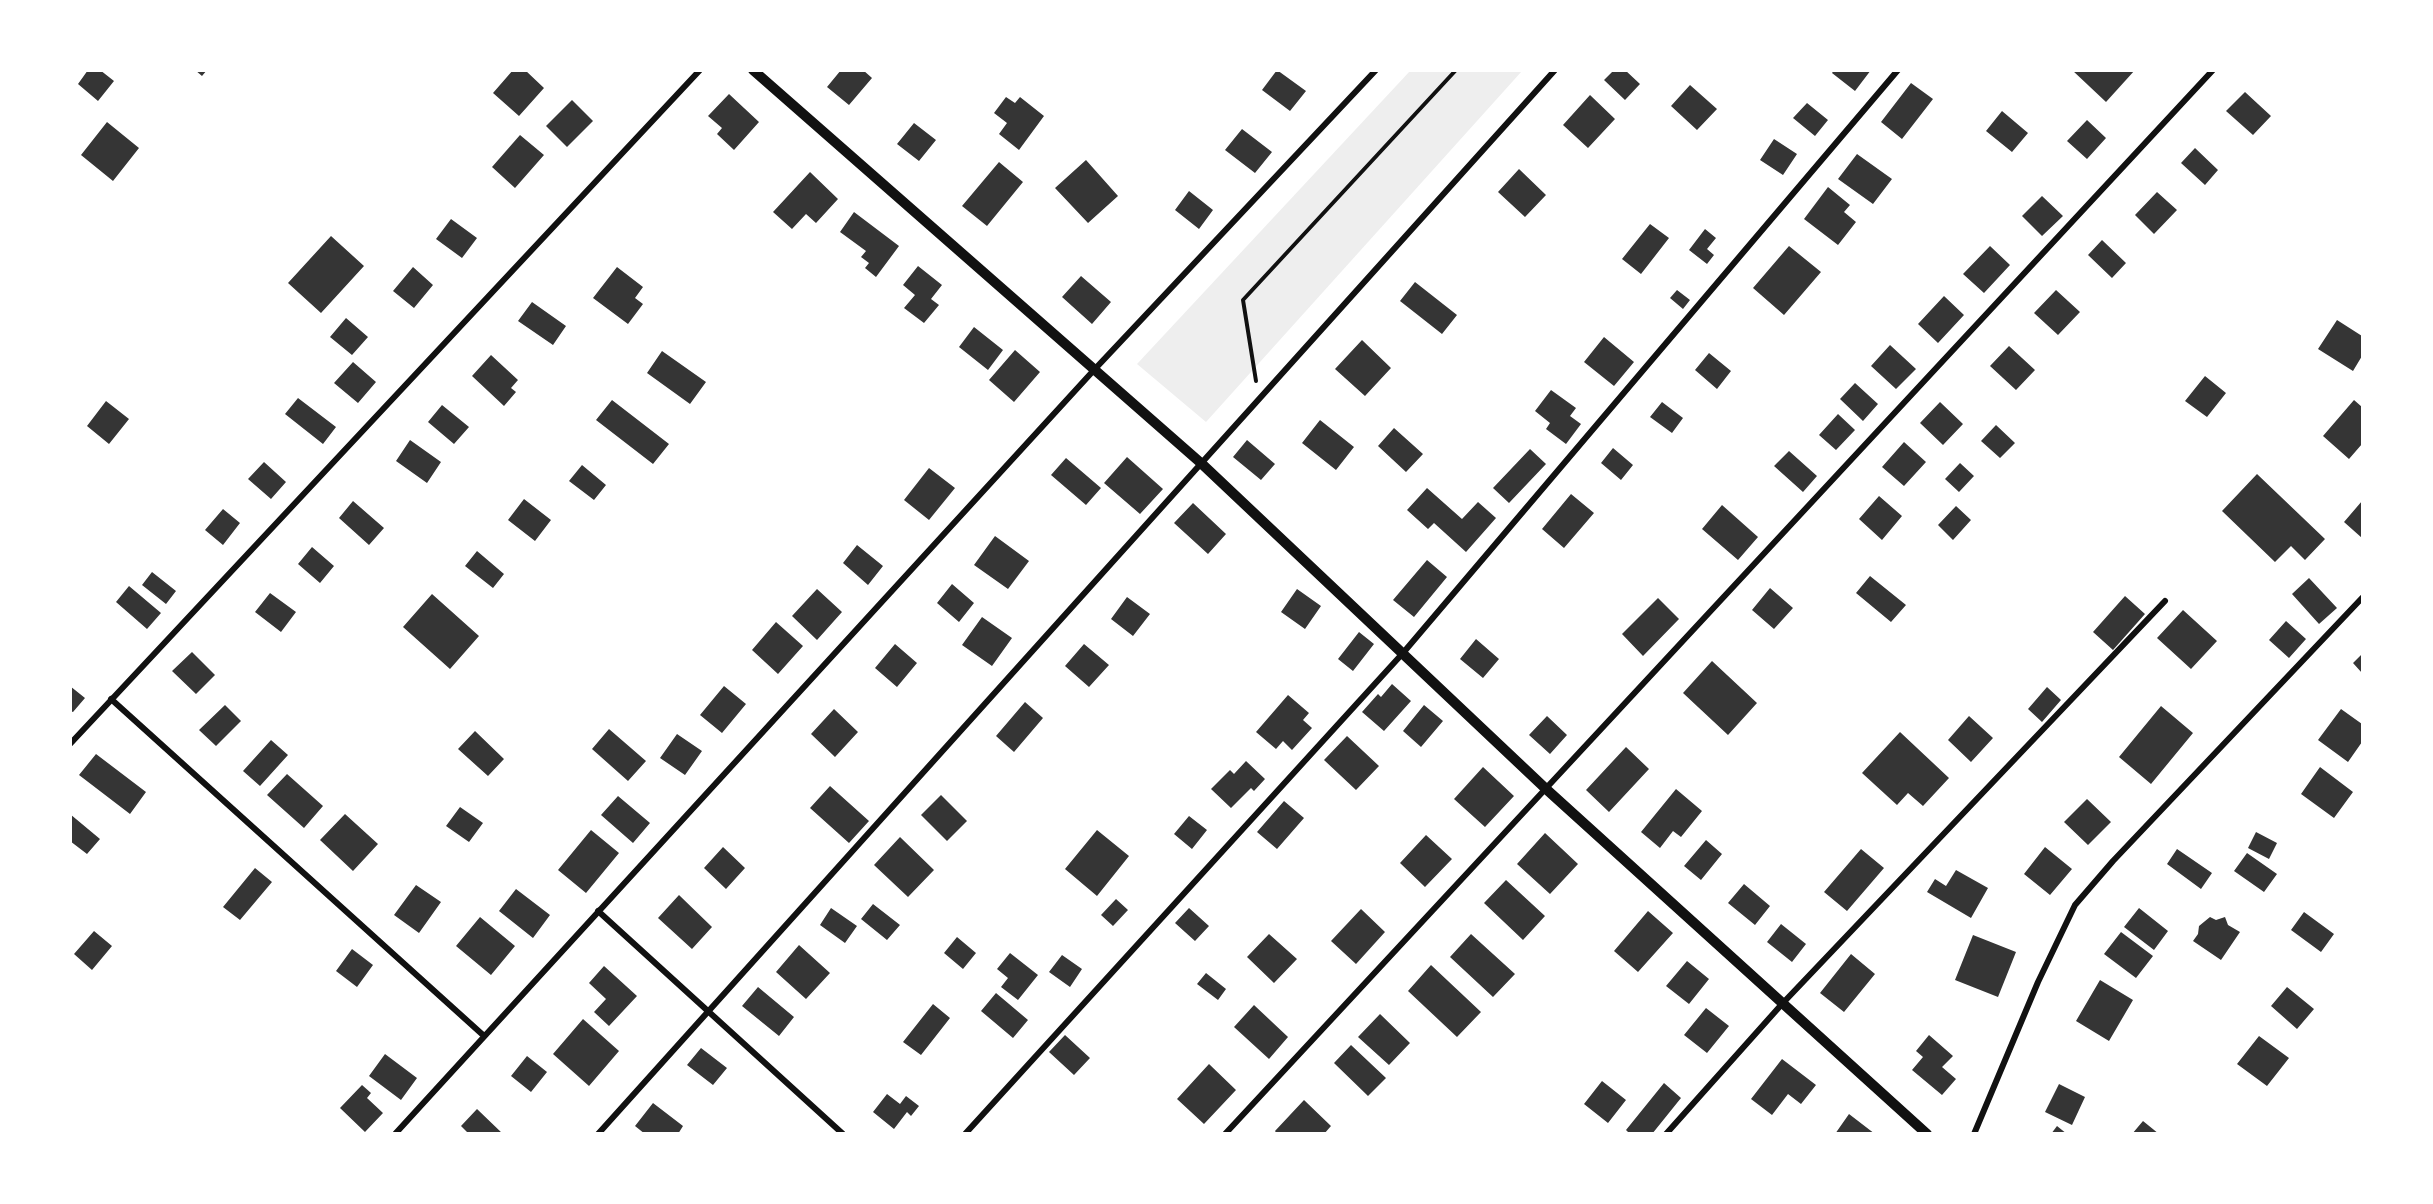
<!DOCTYPE html>
<html>
<head>
<meta charset="utf-8">
<style>
	body { margin:0 }
	#map { position:relative; width:2433px; height:1204px; overflow:hidden; background:#fff; font-family:Arial,sans-serif }
	canvas { display:block }
	.frame { position:absolute; inset:0; border:72px solid #fff; pointer-events:none }
</style>
</head>
<body>
<div id="map">
<canvas width="2433" height="1204"></canvas>
<div class="frame"></div>
</div>
<script>
const ctx = document.querySelector('canvas').getContext('2d');
ctx.lineJoin = 'round';
function paint(path, color) { ctx.fillStyle = color; ctx.fill(path, 'evenodd'); }
function trace(path, color, width, dash) { ctx.strokeStyle = color; ctx.lineWidth = width; ctx.lineCap = dash ? 'butt' : 'round'; ctx.setLineDash(dash || []); ctx.stroke(path); }
const green = new Path2D(`
	M1410 71H1522L1206 422 1137 364Z`);
const building = new Path2D(`
	M88 70H100L114 81 98 101 78 84Z
	M195 70H207L202 76Z
	M513 70H525L544 88 519 116 493 93Z
	M841 70H863L872 78 849 105 827 87Z
	M1277 70 1306 91 1290 111 1262 90Z
	M1614 70H1625L1640 84 1625 100 1604 80Z
	M1834 70H1871L1855 91 1832 73Z
	M2072 70H2135L2106 102Z
	M1911 83 1933 99 1902 139 1881 122Z
	M1690 85 1717 109 1697 130 1671 106Z
	M2245 92 2271 116 2253 135 2226 111Z
	M729 94 759 122 734 150 717 134 722 128 708 116Z
	M1590 95 1615 119 1588 148 1563 125Z
	M1006 97 1015 103 1020 97 1044 116 1019 150 999 134 1007 123 994 113Z
	M572 100 593 121 567 147 546 126Z
	M1807 103 1828 120 1815 136 1793 118Z
	M2002 111 2028 133 2012 152 1986 131Z
	M2087 120 2106 138 2087 159 2067 141Z
	M107 122 139 148 113 181 81 155Z
	M914 123 936 140 919 161 897 144Z
	M1242 129 1272 152 1255 173 1225 150Z
	M520 135 544 155 515 188 492 167Z
	M1774 139 1797 154 1783 175 1760 160Z
	M2195 148 2218 170 2205 185 2181 163Z
	M1857 154 1892 179 1873 204 1838 179Z
	M1086 160 1118 196 1088 223 1055 188Z
	M999 162 1023 182 987 226 962 206Z
	M1519 169 1546 195 1525 217 1498 192Z
	M810 172 838 199 816 223 806 214 792 229 773 212Z
	M1828 187 1850 205 1844 212 1856 222 1838 245 1804 219Z
	M1189 191 1213 210 1199 229 1175 210Z
	M2157 192 2177 210 2154 234 2135 215Z
	M2042 196 2063 216 2042 236 2022 216Z
	M854 212 899 246 876 277 865 268 869 263 861 257 866 251 840 232Z
	M451 219 477 238 462 258 436 239Z
	M1650 224 1669 238 1641 274 1622 259Z
	M1705 229 1716 238 1707 249 1714 255 1707 264 1689 250Z
	M331 236 364 266 321 313 288 283Z
	M2102 240 2126 263 2112 278 2088 255Z
	M1789 246 1821 272 1784 315 1753 288Z
	M1990 246 2010 265 1984 293 1963 274Z
	M918 266 942 285 931 299 939 305 924 323 904 308 915 295 903 285Z
	M413 267 433 285 414 308 393 291Z
	M617 267 643 287 635 298 643 304 628 324 593 298Z
	M1081 276 1111 302 1092 324 1062 297Z
	M1415 282 1457 315 1442 334 1400 301Z
	M1677 290 1690 300 1683 309 1670 298Z
	M2056 290 2080 312 2058 335 2034 313Z
	M1944 296 1964 315 1938 343 1918 324Z
	M532 302 566 326 553 345 518 321Z
	M346 318 368 337 352 355 330 337Z
	M2337 320 2362 336V356L2353 371 2318 349Z
	M974 327 1003 350 988 370 959 347Z
	M1604 337 1634 362 1614 386 1584 362Z
	M1362 340 1391 368 1365 396 1335 369Z
	M1890 345 1916 369 1896 389 1871 366Z
	M2009 346 2035 370 2016 390 1990 366Z
	M1015 350 1040 372 1014 402 989 380Z
	M662 351 706 382 690 404 647 373Z
	M1709 353 1731 371 1717 389 1695 370Z
	M491 355 518 380 511 388 516 392 504 406 472 376Z
	M353 362 376 382 358 403 334 383Z
	M2205 376 2226 393 2207 417 2185 401Z
	M1855 383 1878 404 1863 421 1840 399Z
	M1551 390 1576 408 1570 416 1581 424 1566 444 1546 429 1550 423 1535 411Z
	M298 398 336 427 323 444 285 414Z
	M612 400 669 444 653 464 596 420Z
	M2354 400 2362 407V444L2349 459 2323 436Z
	M106 401 129 419 109 444 87 426Z
	M1662 402 1683 418 1672 433 1650 417Z
	M1940 402 1963 424 1943 445 1920 423Z
	M442 405 469 427 454 444 428 422Z
	M1838 414 1855 430 1836 450 1819 435Z
	M1320 420 1354 447 1336 470 1302 443Z
	M1996 425 2015 443 2000 458 1981 441Z
	M1394 428 1423 454 1406 472 1378 446Z
	M410 440 441 462 427 483 396 461Z
	M1247 440 1275 464 1261 480 1233 457Z
	M1904 442 1926 462 1904 486 1882 467Z
	M1613 448 1633 465 1621 480 1601 463Z
	M1530 449 1546 464 1509 503 1493 488Z
	M1789 451 1817 476 1803 492 1774 466Z
	M1127 457 1163 489 1140 514 1104 483Z
	M1066 458 1101 488 1086 505 1051 475Z
	M264 462 286 482 271 499 248 479Z
	M1960 463 1974 476 1959 492 1945 479Z
	M582 465 606 485 594 500 569 481Z
	M929 468 955 488 929 520 904 500Z
	M2257 474 2325 539 2305 560 2291 546 2275 562 2222 511Z
	M1427 488 1462 519 1478 502 1496 518 1466 552 1434 523 1428 529 1407 510Z
	M1571 494 1594 513 1564 548 1542 529Z
	M1879 496 1902 516 1882 540 1859 519Z
	M524 499 551 520 535 541 508 520Z
	M353 501 384 528 369 545 339 518Z
	M2362 501V538L2344 522Z
	M1193 503 1226 534 1208 554 1174 523Z
	M1722 505 1758 537 1738 560 1702 529Z
	M1956 506 1971 520 1953 540 1938 525Z
	M223 509 240 523 223 545 205 530Z
	M995 536 1029 561 1008 589 974 565Z
	M857 545 883 566 868 585 843 563Z
	M312 547 334 566 320 583 298 564Z
	M477 551 504 574 493 588 465 566Z
	M1427 560 1447 577 1414 617 1393 600Z
	M152 572 176 591 166 604 142 585Z
	M1870 576 1906 605 1891 622 1856 593Z
	M2309 578 2337 608 2319 624 2292 594Z
	M952 584 974 603 959 622 937 603Z
	M129 586 161 613 147 629 116 602Z
	M1770 588 1793 608 1774 629 1752 610Z
	M817 589 842 612 817 640 792 616Z
	M1297 589 1321 606 1305 629 1281 612Z
	M270 593 296 612 281 632 255 612Z
	M432 594 479 636 450 669 403 627Z
	M2125 596 2145 614 2113 650 2093 632Z
	M1127 597 1150 614 1133 636 1111 619Z
	M1658 598 1679 619 1643 656 1622 634Z
	M2183 610 2217 641 2191 669 2157 638Z
	M982 617 1012 638 992 666 962 645Z
	M2286 621 2306 639 2289 658 2269 640Z
	M776 622 803 646 778 674 752 650Z
	M1359 632 1374 644 1353 671 1338 659Z
	M1476 639 1499 659 1483 678 1460 659Z
	M895 644 917 663 897 687 875 668Z
	M1084 644 1109 665 1089 687 1065 666Z
	M192 652 215 675 196 694 172 671Z
	M2362 654V673L2353 663Z
	M1712 661 1757 703 1728 735 1683 693Z
	M1392 684 1411 701 1384 731 1362 712 1378 694 1381 697Z
	M70 686 85 698 73 712 70 711Z
	M724 686 746 704 722 733 700 715Z
	M2047 687 2061 700 2042 722 2028 709Z
	M1288 695 1309 713 1303 720 1312 728 1292 750 1283 741 1276 749 1256 732Z
	M1025 702 1043 718 1014 752 996 736Z
	M225 705 241 721 216 746 199 730Z
	M1424 705 1443 721 1421 747 1403 731Z
	M2161 706 2193 733 2151 784 2119 757Z
	M834 709 858 732 835 757 811 734Z
	M2341 709 2362 724V742L2348 762 2318 740Z
	M1547 716 1567 735 1550 754 1529 735Z
	M1969 716 1993 738 1971 762 1948 740Z
	M609 729 646 761 628 781 592 749Z
	M475 731 504 759 488 776 458 749Z
	M1900 732 1949 778 1923 806 1908 793 1897 805 1862 773Z
	M677 734 702 751 685 775 660 758Z
	M1347 736 1379 766 1356 790 1324 760Z
	M271 740 288 755 260 786 243 771Z
	M1626 747 1649 769 1609 812 1586 790Z
	M96 754 146 792 130 814 79 775Z
	M1246 761 1265 779 1254 791 1251 788 1231 808 1211 789 1230 770 1234 774Z
	M1483 767 1514 796 1485 827 1454 799Z
	M2320 767 2353 792 2334 818 2301 794Z
	M287 774 323 806 304 828 267 795Z
	M830 786 869 821 849 843 810 808Z
	M1676 789 1702 811 1681 837 1673 831 1660 848 1641 832Z
	M941 795 967 821 947 841 921 815Z
	M618 796 650 823 633 843 601 815Z
	M2087 799 2111 822 2088 845 2064 822Z
	M1284 801 1304 818 1277 849 1257 832Z
	M460 807 483 823 469 842 446 826Z
	M70 814 100 839 87 854 70 841Z
	M345 814 378 844 353 871 320 840Z
	M1189 816 1207 830 1192 849 1174 834Z
	M591 830 619 853 586 893 558 870Z
	M1097 830 1129 856 1097 896 1065 869Z
	M2256 832 2277 843 2269 859 2248 848Z
	M1545 833 1578 864 1550 894 1517 864Z
	M1426 835 1452 859 1425 887 1400 863Z
	M900 837 934 870 908 897 874 865Z
	M1706 840 1722 854 1701 880 1684 866Z
	M723 847 745 868 726 889 704 868Z
	M2045 847 2072 869 2050 895 2024 874Z
	M1861 849 1884 868 1847 911 1824 892Z
	M2177 849 2212 873 2201 889 2167 864Z
	M2247 853 2277 874 2264 892 2234 871Z
	M255 868 272 882 240 920 223 907Z
	M1956 870 1988 888 1971 918 1927 892 1935 879 1946 886Z
	M1506 880 1545 916 1523 940 1484 903Z
	M1744 884 1770 906 1755 925 1728 903Z
	M416 885 441 902 419 933 394 915Z
	M516 889 550 915 533 938 499 911Z
	M679 895 712 927 692 949 658 918Z
	M1116 899 1128 910 1113 926 1101 915Z
	M873 904 900 925 887 940 861 919Z
	M831 908 857 926 845 943 820 925Z
	M1189 908 1209 926 1195 941 1175 923Z
	M2139 908 2168 931 2154 950 2124 927Z
	M1361 909 1385 932 1356 964 1331 941Z
	M1648 911 1673 933 1638 972 1614 951Z
	M2304 912 2334 934 2321 952 2291 930Z
	M480 917 515 946 491 975 456 946Z
	M2210 917 2216 920 2225 917 2228 925 2240 932 2221 960 2193 941 2198 934 2199 926Z
	M1781 924 1806 944 1792 962 1767 942Z
	M94 931 112 946 92 970 74 954Z
	M2121 932 2153 956 2136 978 2104 954Z
	M1269 934 1297 959 1274 983 1247 957Z
	M1471 934 1515 974 1493 997 1450 957Z
	M1973 935 2016 952 1998 997 1955 980Z
	M957 937 976 953 963 969 944 953Z
	M799 945 830 973 806 999 776 972Z
	M352 949 373 965 357 987 336 971Z
	M1010 953 1038 975 1018 1000 1001 987 1008 978 997 969Z
	M1851 954 1875 974 1844 1012 1820 993Z
	M1062 955 1082 969 1070 987 1049 972Z
	M1687 961 1709 979 1689 1004 1666 986Z
	M1431 965 1481 1012 1457 1037 1408 991Z
	M604 966 637 996 609 1026 594 1012 606 999 589 983Z
	M1206 973 1226 989 1218 1000 1197 984Z
	M2100 980 2133 1000 2109 1041 2076 1021Z
	M758 987 794 1017 779 1036 742 1006Z
	M2287 987 2314 1009 2297 1029 2271 1006Z
	M996 993 1028 1020 1013 1038 981 1011Z
	M933 1004 950 1018 921 1055 903 1042Z
	M1254 1005 1288 1037 1269 1059 1234 1027Z
	M1706 1008 1729 1026 1707 1053 1684 1035Z
	M1380 1014 1410 1043 1389 1065 1358 1037Z
	M583 1019 619 1051 589 1086 553 1054Z
	M1065 1035 1090 1058 1074 1075 1049 1052Z
	M1929 1035 1953 1056 1942 1067 1956 1079 1942 1095 1912 1070 1923 1057 1916 1051Z
	M2259 1036 2289 1058 2267 1086 2237 1064Z
	M1351 1045 1386 1078 1368 1096 1334 1063Z
	M701 1048 727 1068 713 1085 687 1065Z
	M385 1054 417 1078 401 1100 369 1076Z
	M527 1056 547 1072 531 1092 511 1076Z
	M1782 1059 1816 1085 1801 1104 1788 1094 1772 1115 1751 1099Z
	M1209 1064 1236 1090 1204 1124 1177 1099Z
	M1602 1081 1626 1100 1608 1123 1584 1104Z
	M1664 1083 1681 1098 1652 1134H1630L1626 1130Z
	M2059 1084 2085 1097 2072 1125 2045 1112Z
	M362 1085 371 1093 367 1098 383 1113 365 1132 340 1108Z
	M887 1094 900 1104 906 1096 919 1106 911 1116 907 1112 894 1129 873 1112Z
	M1304 1100 1331 1126 1324 1134H1277L1275 1131Z
	M653 1103 683 1126 678 1134H645L635 1126Z
	M477 1109 503 1134H469L461 1126Z
	M1849 1114 1875 1134H1835Z
	M2143 1121 2159 1134H2132Z
	M2057 1126 2067 1134H2051Z`);
const path = new Path2D(`
	M1256 381 1243 300 1456 70`);
const minor = new Path2D(`
	M111 699 483 1035
	M70 744 700 70
	M598 911 843 1134
	M395 1134 1094 370 1376 70
	M598 1134 1555 70
	M965 1134 1403 653 1898 70
	M1225 1134 2213 70
	M1666 1134 1782 1004 2165 601
	M1974 1134 2038 982 2075 905 2113 861 2362 598`);
const tertiary = new Path2D(`
	M753 70 1202 464 1545 788 1927 1134`);
paint(green, '#eee');
paint(building, '#353535');
trace(path, '#111', 4);
trace(minor, '#111', 6);
trace(tertiary, '#111', 10);
</script>
</body>
</html>
